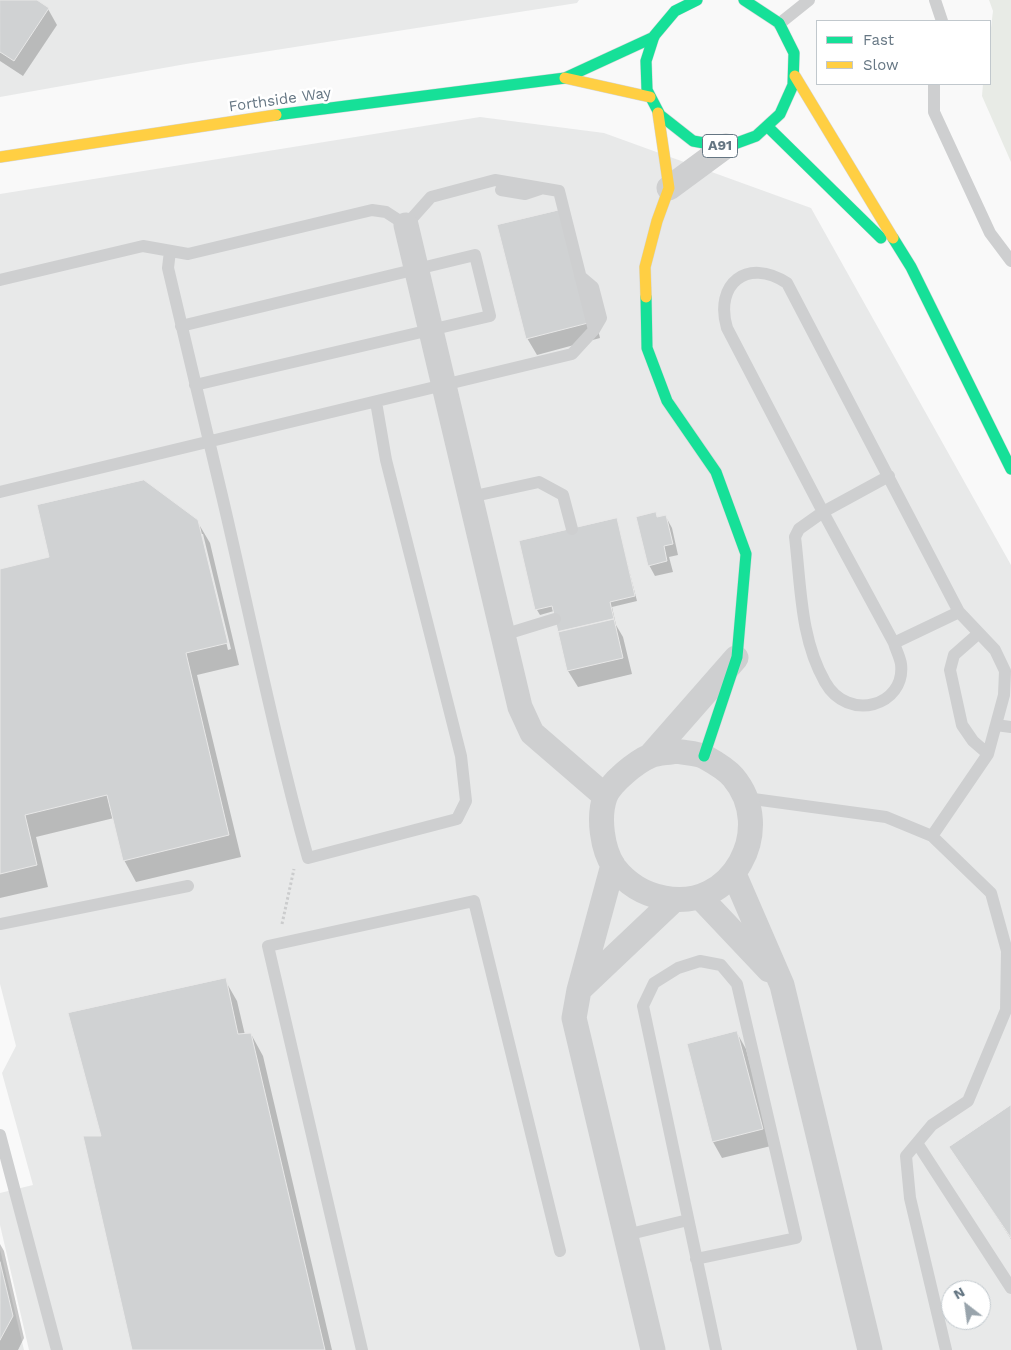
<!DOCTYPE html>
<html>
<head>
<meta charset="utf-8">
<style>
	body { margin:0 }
	#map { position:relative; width:1011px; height:1350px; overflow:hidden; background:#f9f9f9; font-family:"Work Sans",sans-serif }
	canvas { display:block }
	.legend { position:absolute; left:816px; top:20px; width:175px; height:65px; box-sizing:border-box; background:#fff; border:1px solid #c1c8cd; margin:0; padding:6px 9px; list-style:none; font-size:15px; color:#657683 }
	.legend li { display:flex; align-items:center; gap:10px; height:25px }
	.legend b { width:25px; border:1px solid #c1c8cd }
	.north { position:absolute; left:941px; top:1280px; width:50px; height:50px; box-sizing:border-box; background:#fff; border:1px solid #c1c8cd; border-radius:50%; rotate:330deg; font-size:14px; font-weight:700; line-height:20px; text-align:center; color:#657683 }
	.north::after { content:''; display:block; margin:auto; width:18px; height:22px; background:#99a4ac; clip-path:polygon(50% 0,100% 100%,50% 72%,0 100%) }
</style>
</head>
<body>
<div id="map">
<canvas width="1011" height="1350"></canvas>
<ul class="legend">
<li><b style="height:6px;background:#16e098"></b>Fast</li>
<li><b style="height:6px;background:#ffcf43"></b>Slow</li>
</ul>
<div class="north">N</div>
</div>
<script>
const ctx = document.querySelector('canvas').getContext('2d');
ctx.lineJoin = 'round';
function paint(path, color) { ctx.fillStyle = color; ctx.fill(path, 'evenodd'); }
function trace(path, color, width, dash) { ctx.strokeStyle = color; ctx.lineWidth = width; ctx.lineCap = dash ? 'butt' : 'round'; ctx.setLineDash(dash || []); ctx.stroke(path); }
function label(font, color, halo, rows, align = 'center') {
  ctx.font = font + ' "Work Sans",sans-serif'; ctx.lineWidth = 5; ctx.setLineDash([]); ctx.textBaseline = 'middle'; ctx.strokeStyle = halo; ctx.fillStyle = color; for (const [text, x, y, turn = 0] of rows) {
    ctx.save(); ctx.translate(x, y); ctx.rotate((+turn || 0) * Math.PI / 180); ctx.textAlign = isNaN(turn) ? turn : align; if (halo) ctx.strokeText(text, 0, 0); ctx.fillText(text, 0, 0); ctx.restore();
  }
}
const built = new Path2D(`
	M0 0H579L577 3 186 64 0 97Z
	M480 117 604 133 811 208 1011 565V1350H29L0 1225V1193L33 1185 2 1073 16 1046 0 984V194ZM951 1290H981V1320H951Z
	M0 1249 24 1350H0Z`);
const green = new Path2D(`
	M989 0H1011V162L982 96 983 84H990V36L993 11Z`);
const shadow = new Path2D(`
	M0 0H35L48 9 57 25 23 76 0 61Z
	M573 226 600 338 537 355 527 338Z
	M656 514 658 519 666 517 672 528 678 555 669 557 673 572 655 576 649 565Z
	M616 519 637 601 612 607 616 625 623 637 632 674 578 687 568 671 554 611 540 615 537 610 521 542Z
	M197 521 210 543 239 665 197 675 241 857 136 882 124 860 114 818 36 837 48 887 0 898V570ZM200 534H203L231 649 228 650Z
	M225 980 237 1001 245 1035 251 1034 263 1056 332 1350H133L102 1137Z
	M737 1033 746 1049 771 1146 722 1158 713 1142 688 1045Z
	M1011 1107V1239L951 1147Z
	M0 1244 4 1251 24 1338 18 1350H0Z`);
const building = new Path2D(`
	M0 0H37L49 8 14 61 0 52Z
	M564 209 592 322 526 339 497 225Z
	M144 480 198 520 228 643 186 653 229 835 123 861 107 795 25 815 37 865 0 874V569L49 557 37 505Z
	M656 512 657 517 666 515 673 544 664 546 667 561 648 566 636 517Z
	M617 518 635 596 610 602 614 619 558 632 552 606 535 610 519 541Z
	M614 619 623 658 567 671 558 632Z
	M226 978 238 1034 251 1033 325 1350H132L83 1136H101L68 1013Z
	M737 1031 763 1129 712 1142 687 1044Z
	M1011 1105V1238L949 1147Z
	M0 1262 13 1316 0 1340Z`);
const path = new Path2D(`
	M282 924 294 869`);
const lane = new Path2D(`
	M935 0 942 21
	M779 24 809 0
	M934 84V112L990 233 1011 261
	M501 190 525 194 540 189
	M170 251 168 268C186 346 205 423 223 500 251 620 275 740 308 858L457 819 466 801 461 756 386 460 376 402
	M580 276 593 287 601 318 594 330
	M0 280 143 246 188 254 372 210 386 212 406 225 431 197 495 180 559 191 594 330 572 354 0 492
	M181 326 475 255 490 316 195 385
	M889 476 823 512 894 643
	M470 497 539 482 563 495 572 529
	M979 633 954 655 950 670 962 725 973 741 988 754
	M503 635 555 619
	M996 725 1011 727
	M746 798 886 817 932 836 991 893 1007 951 1006 1010 968 1101 932 1125 906 1156 910 1198 946 1350
	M932 836 988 754 1004 695 1005 671 995 650 959 612 787 283C747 257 714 284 727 328L823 512 799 529 795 537C801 586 800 638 825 682 848 723 906 706 901 664 900 657 896 650 894 643L959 612
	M0 924 188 886
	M0 1135 57 1350
	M917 1143 1011 1288
	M626 1235 688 1220
	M696 1259 796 1238 737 984 721 965 700 961 678 968 654 983 643 1006 716 1350
	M362 1350 268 946 474 901 560 1251`);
const street = new Path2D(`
	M669 188 726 146
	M406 225 520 707 532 733 605 796
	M676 751C685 753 697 753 705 757 714 762 727 770 733 777 777 829 732 912 664 898 643 894 627 884 614 867 602 849 598 817 605 797 610 783 636 762 650 756 657 753 667 753 676 751Z
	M650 756 736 658
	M613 865 579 990 574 1018 653 1350
	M734 874 782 985 870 1350
	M700 897 769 970
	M579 990 674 900`);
const fast = new Path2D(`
	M697 0 675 11 654 36 646 61 647 90 660 115 693 141 726 147 756 136 780 114 793 85 794 53 779 23 744 0
	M276 115 565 78 654 37
	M769 128 881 238
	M893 238 911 267 1011 469
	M646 297 647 348 667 401 716 472 746 554 737 657 704 756`);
const slow = new Path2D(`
	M795 76 893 238
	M565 78 650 97
	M0 157 276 115
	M646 297 645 267 657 221 669 188 658 113`);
const shields = [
	[720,146,35]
];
const shieldNames = [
	["A91",720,146]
];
const streetNames = [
	["Forthside Way",280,100,-8]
];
paint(built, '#e8e9e9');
paint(green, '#e8ebe6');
paint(shadow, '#0003');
paint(building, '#d0d2d3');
trace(building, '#e8e8e8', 1);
trace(fast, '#d5d6d7', 12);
trace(slow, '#d5d6d7', 12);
trace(path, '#cbcccd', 3, [2.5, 2.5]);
trace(lane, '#cecfd0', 12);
trace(street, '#cecfd0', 25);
trace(fast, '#16e098', 11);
trace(slow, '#ffcf43', 11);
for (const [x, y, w] of shields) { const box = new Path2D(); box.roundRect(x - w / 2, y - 11.5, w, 23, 4); ctx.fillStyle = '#fff'; ctx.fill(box); trace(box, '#657683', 1); }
label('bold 14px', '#657683', null, shieldNames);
label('15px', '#657683', '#fff', streetNames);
</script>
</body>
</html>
